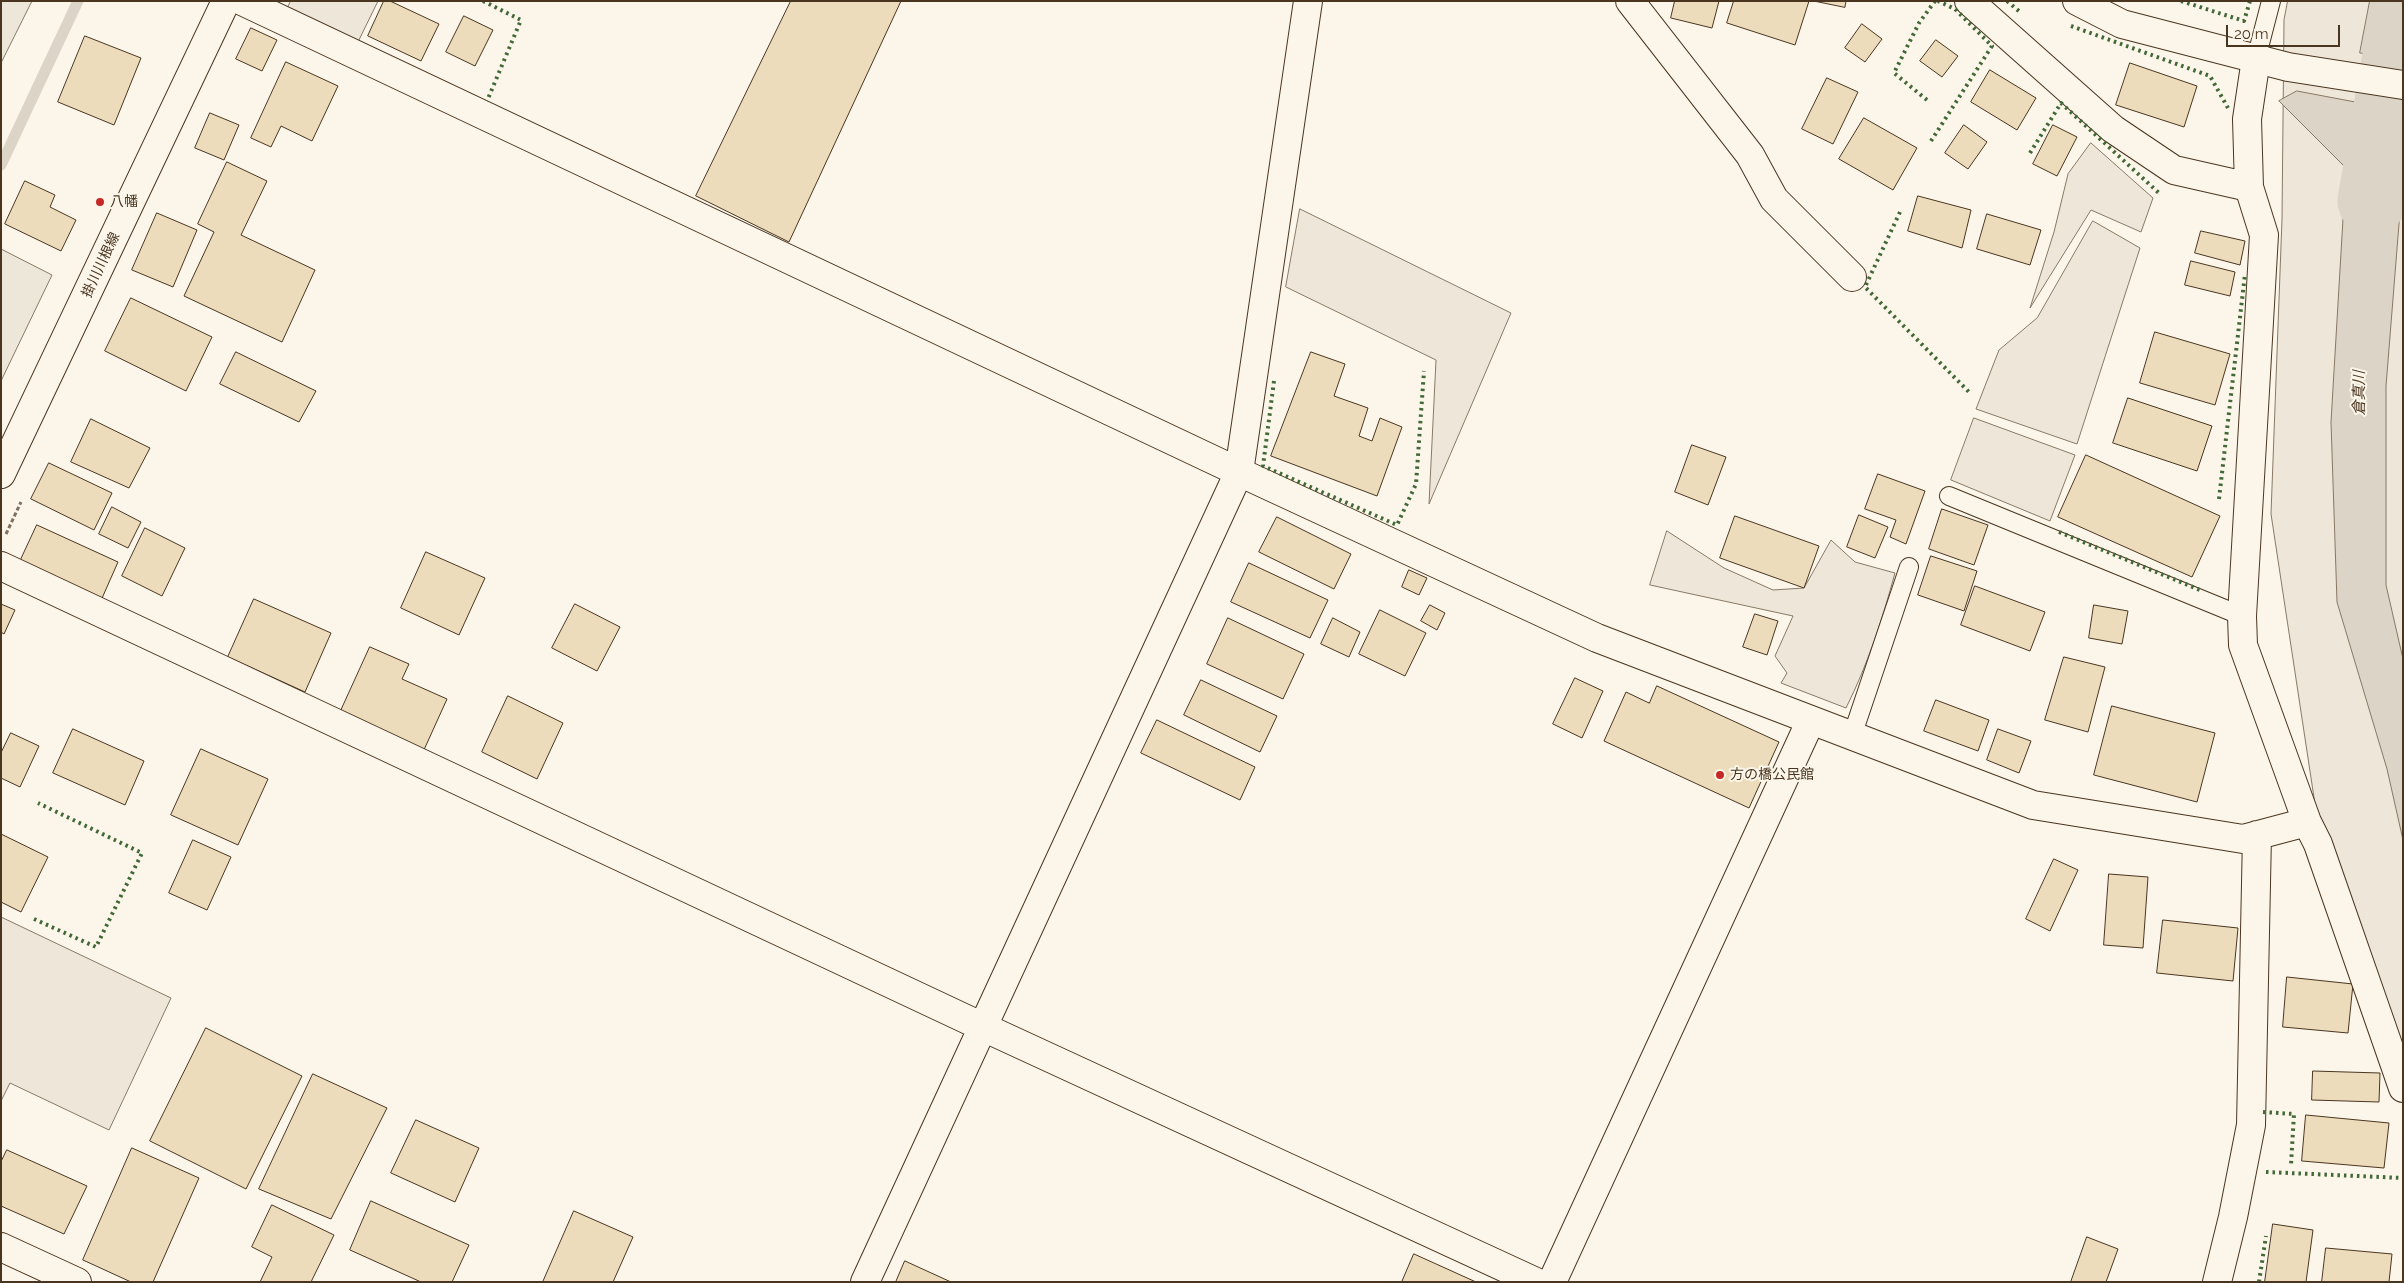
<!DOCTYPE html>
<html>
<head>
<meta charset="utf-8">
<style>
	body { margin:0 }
	#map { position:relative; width:2404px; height:1283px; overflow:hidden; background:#fbf6e9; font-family:Raleway,sans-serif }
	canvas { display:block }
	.frame { position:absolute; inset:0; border:2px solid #4a3520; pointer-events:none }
	.scale { position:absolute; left:2226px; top:25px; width:114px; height:22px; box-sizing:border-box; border:2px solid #4a3520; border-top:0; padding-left:6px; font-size:15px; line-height:18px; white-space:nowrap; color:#4a3520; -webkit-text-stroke:4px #fbf6e9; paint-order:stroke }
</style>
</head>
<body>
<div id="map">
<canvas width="2404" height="1283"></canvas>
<div class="frame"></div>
<div class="scale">20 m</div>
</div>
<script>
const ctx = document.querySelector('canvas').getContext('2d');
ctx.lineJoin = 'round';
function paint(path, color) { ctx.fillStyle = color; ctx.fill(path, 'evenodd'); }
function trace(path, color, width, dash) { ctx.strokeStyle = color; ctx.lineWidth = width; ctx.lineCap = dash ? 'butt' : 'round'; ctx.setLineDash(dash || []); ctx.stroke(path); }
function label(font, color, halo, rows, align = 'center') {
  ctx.font = font + ' Raleway,"Noto Sans JP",sans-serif'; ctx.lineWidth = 4; ctx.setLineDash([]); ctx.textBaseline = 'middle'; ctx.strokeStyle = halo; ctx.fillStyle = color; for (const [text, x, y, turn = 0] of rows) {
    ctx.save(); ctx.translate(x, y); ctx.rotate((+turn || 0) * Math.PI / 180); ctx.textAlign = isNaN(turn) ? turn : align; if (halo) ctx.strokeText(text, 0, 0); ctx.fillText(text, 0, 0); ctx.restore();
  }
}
const green = new Path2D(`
	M291 1H378L357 44 286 11Z
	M2288 1H2403V1080L2323 857 2271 514 2282 219 2284 20Z
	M2091 143 2153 198 2141 232 2091 210 2030 308 2054 232 2068 174Z
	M1300 209 1511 313 1429 504 1436 360 1286 287Z
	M2093 221 2140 248 2077 444 1976 409 1999 350 2037 318Z
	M1974 418 2075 455 2050 521 1951 480Z
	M1667 531 1724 568 1773 590 1804 588 1831 540 1855 562 1895 573C1882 620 1868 664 1846 708L1781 683 1787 673 1775 656 1793 616 1650 585Z
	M1 917 171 998 109 1130 10 1083 1 1101Z`);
const parking = new Path2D(`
	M1 1H32L1 63Z
	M1 249 52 275 1 381Z`);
const water = new Path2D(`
	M2370 1H2403V60L2360 53Z
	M2297 91 2403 111V174L2386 386V585L2403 659V840L2387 769 2337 602 2331 422 2346 168 2279 101Z`);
const stream = new Path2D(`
	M1 165 78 1`);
const river = new Path2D(`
	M2372 201 2403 21`);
const building = new Path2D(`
	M384 1H390L439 24 421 61 368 36Z
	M791 1H901L789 242 696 196Z
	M1675 1H1719L1712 28 1671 18Z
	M1734 1H1809L1795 45 1727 23Z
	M1814 1H1846L1845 7Z
	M464 16 493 30 475 66 446 52Z
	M1862 24 1882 39 1865 62 1845 48Z
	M251 28 277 40 262 71 236 59Z
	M85 36 141 58 114 125 58 102Z
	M1936 40 1958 56 1942 77 1920 61Z
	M286 62 338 86 312 141 281 126 271 147 251 138Z
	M2130 63 2197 86 2184 127 2116 105Z
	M1990 70 2036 98 2017 130 1971 102Z
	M1827 78 1858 92 1833 144 1802 129Z
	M210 113 239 125 224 160 195 148Z
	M1864 118 1917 148 1893 190 1839 159Z
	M1964 125 1987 142 1968 169 1945 153Z
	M2053 125 2077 137 2057 176 2033 164Z
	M227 162 267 181 241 235 315 270 282 342 184 296 214 232 198 224Z
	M25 181 55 195 50 207 76 220 61 251 5 224Z
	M1918 196 1971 210 1962 248 1908 231Z
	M157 213 197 230 173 287 132 270Z
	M1987 214 2041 230 2030 265 1977 249Z
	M2201 231 2245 241 2240 265 2195 253Z
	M2191 261 2235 272 2230 296 2185 285Z
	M131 298 212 337 186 391 105 351Z
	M2155 332 2230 354 2215 405 2140 383Z
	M236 352 316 391 299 422 220 384Z
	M1311 352 1345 364 1334 396 1368 408 1359 436 1372 441 1380 418 1402 427 1377 496 1271 456Z
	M2128 398 2212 426 2197 471 2113 443Z
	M91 419 150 448 129 488 71 462Z
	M1692 445 1726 457 1708 505 1675 492Z
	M2086 455 2220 516 2192 577 2058 517Z
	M49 463 112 493 94 530 31 499Z
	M1878 474 1925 491 1906 544 1890 537 1896 520 1865 509Z
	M112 507 141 522 128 548 99 534Z
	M1942 509 1988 525 1974 565 1929 549Z
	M1859 515 1888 527 1875 558 1847 547Z
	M1735 516 1819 546 1804 588 1720 558Z
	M1277 517 1351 554 1334 589 1259 552Z
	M37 525 118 562 99 605 17 568Z
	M145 528 185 548 162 596 122 576Z
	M426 552 485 578 459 635 401 608Z
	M1931 556 1977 571 1964 611 1918 595Z
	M1249 563 1328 600 1310 638 1231 602Z
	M1409 570 1427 578 1419 595 1402 587Z
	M1975 586 2045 612 2030 651 1961 625Z
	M254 599 331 633 305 692 228 657Z
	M1 604 15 610 4 634 1 632Z
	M575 604 620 627 597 671 552 648Z
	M1430 605 1445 613 1437 630 1421 621Z
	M2094 605 2128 611 2122 644 2089 638Z
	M1380 610 1426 633 1405 676 1359 654Z
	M1755 614 1778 621 1767 655 1743 647Z
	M1228 618 1304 654 1283 699 1207 664Z
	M1333 618 1360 632 1349 657 1321 644Z
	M370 647 409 664 402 679 447 699 423 752 339 715Z
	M2064 657 2105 667 2088 732 2045 720Z
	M1575 678 1603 691 1582 738 1553 724Z
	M1201 680 1277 716 1260 752 1184 715Z
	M1657 686 1779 742 1749 808 1604 741 1626 692 1649 703Z
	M508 696 563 723 537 779 482 752Z
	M1936 700 1989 720 1978 751 1924 731Z
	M2112 706 2215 733 2197 802 2094 775Z
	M1157 720 1255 767 1240 800 1141 753Z
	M73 729 144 761 125 805 53 773Z
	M1998 729 2031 741 2019 773 1987 760Z
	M11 733 39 746 20 787 1 778V753Z
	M201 749 268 779 238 845 171 815Z
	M1 834 48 857 21 912 1 902Z
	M193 840 231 857 207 910 169 893Z
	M2054 859 2078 870 2050 931 2026 919Z
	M2109 874 2148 877 2143 948 2104 945Z
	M2163 920 2238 928 2233 981 2157 973Z
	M2287 977 2353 984 2348 1033 2283 1027Z
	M206 1028 302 1076 246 1189 150 1141Z
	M2313 1071 2380 1073 2379 1102 2312 1100Z
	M313 1074 387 1108 331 1219 259 1189Z
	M2306 1115 2389 1123 2384 1168 2302 1161Z
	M416 1120 479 1148 455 1202 391 1173Z
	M132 1148 199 1178 153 1282H131L83 1260Z
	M7 1150 87 1186 64 1234 1 1206V1162Z
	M371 1201 469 1245 452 1282H421L350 1250Z
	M272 1205 334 1235 311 1282H260L272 1257 252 1247Z
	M574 1211 633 1237 613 1282H543Z
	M2273 1224 2313 1230 2306 1282H2265Z
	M2087 1237 2118 1249 2106 1282H2071Z
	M2326 1248 2392 1254 2389 1282H2322Z
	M1414 1254 1476 1282H1402Z
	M905 1261 951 1282H896Z`);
const path = new Path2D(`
	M6 534 21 502`);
const service = new Path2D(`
	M2256 59 2271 1
	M1949 496 2242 616
	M1852 736 1909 567`);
const minor = new Path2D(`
	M242 1 1239 472 1597 638 2033 805 2243 839 2307 822
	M1630 1 1750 155 1774 199 1852 277
	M1969 1 2113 129 2174 170 2249 187
	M2256 59 2247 119 2249 187 2264 235 2242 616 2243 645 2307 822 2318 844 2403 1088
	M1 566 983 1027 1536 1282
	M1 1247 77 1282
	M865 1282 1239 472 1308 1
	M1552 1282 1811 720
	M2217 1282 2233 1217 2251 1125 2257 835`);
const tertiary = new Path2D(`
	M2077 1 2122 24 2288 67 2403 85`);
const primary = new Path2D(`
	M1 474 226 1`);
const hedge = new Path2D(`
	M483 1 521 20 487 101
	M2007 1 2020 12
	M2181 1 2244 21 2250 1
	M2071 26 2210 76 2228 108
	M1927 100 1894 73 1919 23 1935 1
	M1931 141 1992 46 1955 9 1938 1
	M2030 153 2061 103 2160 194
	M1900 212 1865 287 1971 394
	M1274 381 1263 466 1397 525 1416 484 1424 371
	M2219 499 2245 274
	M2059 532 2200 590
	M34 919 96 947 142 853 38 803
	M2263 1112 2294 1114 2291 1165
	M2266 1172 2403 1178
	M2259 1282 2266 1236`);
const markers = [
	[100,202,5,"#c62828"],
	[1720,775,5,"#c62828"]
];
const poiNames = [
	["八幡",110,202],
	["方の橋公民館",1730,775]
];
const streetNames = [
	["掛川川根線",101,265,-65]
];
const waterNames = [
	["倉真川",2359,393,-90]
];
paint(green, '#ede6d9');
trace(green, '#887966', 1);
paint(parking, '#ede7d9');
trace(parking, '#887966', 1);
paint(water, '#dcd4c6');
trace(water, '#887966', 1);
trace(stream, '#dcd4c6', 11);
trace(river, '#dcd4c6', 69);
paint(building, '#ecdcbc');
trace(building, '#4a3520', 1);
trace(service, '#4a3520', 20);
trace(minor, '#4a3520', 30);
trace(tertiary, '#4a3520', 30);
trace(primary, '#4a3520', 30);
trace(path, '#7f6f5c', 3, [4, 2.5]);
trace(service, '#fbf6e9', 18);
trace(minor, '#fbf6e9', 28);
trace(tertiary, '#fbf6e9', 28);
trace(primary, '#fbf6e9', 28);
trace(hedge, '#436837', 4, [2.5, 4]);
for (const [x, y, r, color] of markers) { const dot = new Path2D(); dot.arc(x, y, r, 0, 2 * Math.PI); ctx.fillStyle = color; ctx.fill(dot); trace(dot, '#fbf6e9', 2); }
label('14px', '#4a3520', '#fbf6e9', poiNames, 'left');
label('14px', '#4a3520', '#fbf6e9', streetNames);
label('italic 15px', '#4a3520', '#fbf6e9', waterNames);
</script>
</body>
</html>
